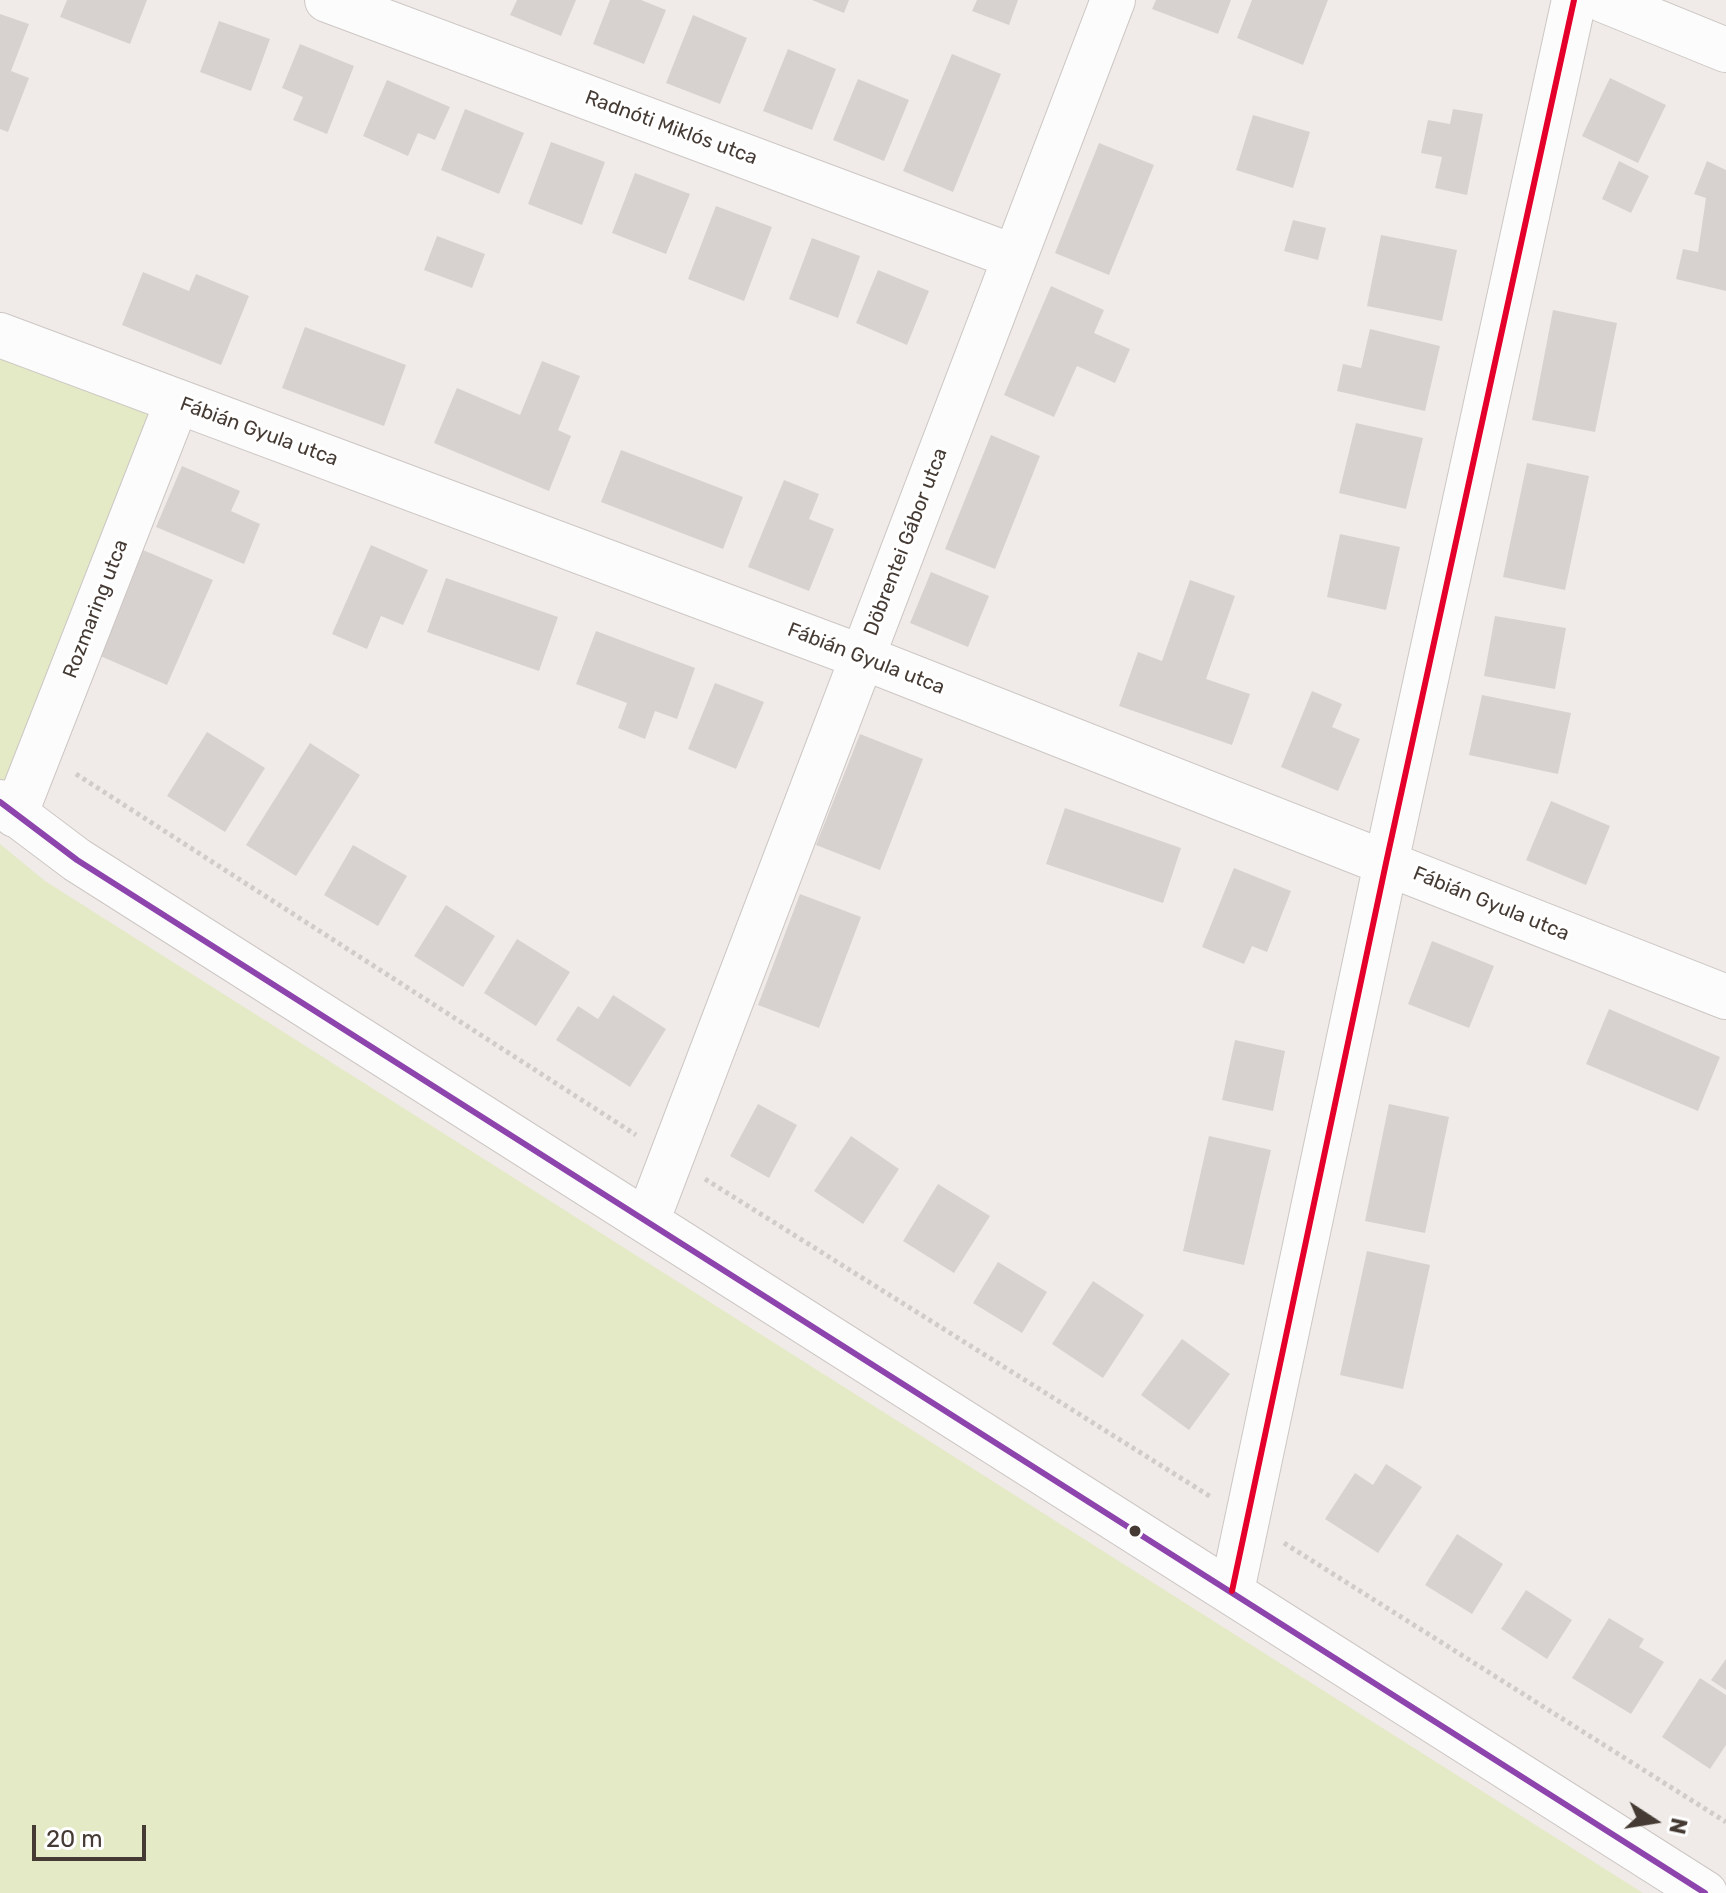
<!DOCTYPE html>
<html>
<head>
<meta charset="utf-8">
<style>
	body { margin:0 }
	#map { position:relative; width:1726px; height:1893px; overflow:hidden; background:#f0ebe8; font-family:Rubik,sans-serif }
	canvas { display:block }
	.north { position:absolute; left:1614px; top:1781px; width:80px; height:80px; -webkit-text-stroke:6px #fff; paint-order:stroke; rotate:102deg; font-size:22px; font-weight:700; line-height:32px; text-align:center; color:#453b34 }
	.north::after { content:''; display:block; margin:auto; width:28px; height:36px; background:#453b34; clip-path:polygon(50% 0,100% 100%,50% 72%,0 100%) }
	.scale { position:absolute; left:32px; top:1825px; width:114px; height:36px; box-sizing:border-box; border:4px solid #453b34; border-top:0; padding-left:10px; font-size:24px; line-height:28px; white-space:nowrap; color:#453b34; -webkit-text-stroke:6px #fff; paint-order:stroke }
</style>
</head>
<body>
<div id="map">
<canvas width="1726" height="1893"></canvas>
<div class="north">N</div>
<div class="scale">20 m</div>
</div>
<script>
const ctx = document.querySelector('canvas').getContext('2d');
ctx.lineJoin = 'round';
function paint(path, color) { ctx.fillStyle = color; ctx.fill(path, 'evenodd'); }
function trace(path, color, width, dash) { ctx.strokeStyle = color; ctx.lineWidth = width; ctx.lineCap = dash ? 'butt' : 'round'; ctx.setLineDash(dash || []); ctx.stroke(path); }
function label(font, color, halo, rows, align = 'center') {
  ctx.font = font + ' Rubik,sans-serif'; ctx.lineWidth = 6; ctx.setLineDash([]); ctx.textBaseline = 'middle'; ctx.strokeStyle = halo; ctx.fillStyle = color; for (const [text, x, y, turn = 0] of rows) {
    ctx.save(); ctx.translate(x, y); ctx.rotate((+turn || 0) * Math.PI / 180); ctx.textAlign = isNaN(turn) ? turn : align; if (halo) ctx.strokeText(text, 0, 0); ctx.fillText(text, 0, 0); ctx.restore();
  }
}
const green = new Path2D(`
	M0 345 156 394 0 803Z
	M0 844 45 881 1643 1893H0Z`);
const building = new Path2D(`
	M67 0H147L130 44 60 17Z
	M517 0H576L561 36 510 15Z
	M610 0H641L666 10 644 64 593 44Z
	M812 0H849L844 13Z
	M977 0H1018L1009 25 972 11Z
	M1156 0H1231L1218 34 1152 9Z
	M1252 0H1328L1303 65 1237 38Z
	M0 14 29 24 11 71 29 78 8 132 0 129Z
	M693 15 747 38 720 104 666 83Z
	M219 21 270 39 251 91 200 72Z
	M300 44 354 66 327 134 293 120 303 97 282 88Z
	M788 49 836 69 812 130 763 111Z
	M952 54 1001 74 953 192 903 171Z
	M1610 78 1666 105 1638 163 1582 136Z
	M858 79 909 100 884 161 833 140Z
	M387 80 450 107 435 140 418 133 408 156 363 136Z
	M465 109 524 133 499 194 441 170Z
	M1453 109 1483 114 1467 195 1435 188 1442 157 1421 153 1428 120 1450 124Z
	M1253 115 1310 132 1293 188 1236 170Z
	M551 142 605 162 582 225 528 204Z
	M1099 143 1154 165 1109 275 1055 253Z
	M1619 161 1649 176 1631 213 1602 199Z
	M1707 161 1726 170V291L1676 279 1683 249 1698 252 1706 198 1694 194Z
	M635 173 690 194 666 254 612 233Z
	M716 206 772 227 744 301 688 279Z
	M1293 220 1326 228 1318 260 1284 251Z
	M1381 235 1457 250 1442 321 1367 306Z
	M437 236 485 254 472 288 424 270Z
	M812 238 860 256 838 318 789 299Z
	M878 270 929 291 907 345 856 323Z
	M143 272 189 291 196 274 249 296 221 365 122 325Z
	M1051 286 1104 310 1094 333 1130 349 1115 383 1077 366 1054 417 1004 395Z
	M1553 310 1617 323 1595 432 1532 420Z
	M305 327 406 365 384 426 282 388Z
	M1370 329 1440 346 1425 411 1337 391 1343 364 1361 368Z
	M542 361 580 376 558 430 571 436 549 491 434 443 457 388 520 415Z
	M1356 423 1423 438 1406 509 1339 493Z
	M991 435 1040 456 995 569 945 549Z
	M621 450 743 497 723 549 601 502Z
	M1527 463 1589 476 1565 590 1503 577Z
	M182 466 240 491 231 511 260 524 244 564 156 527Z
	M784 480 819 494 809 519 834 529 809 591 748 567Z
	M1340 534 1400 547 1386 610 1327 597Z
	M371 545 428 570 403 625 381 616 367 649 332 634Z
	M143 550 213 580 167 685 98 655Z
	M931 572 989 596 968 647 910 623Z
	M446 578 558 617 539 671 427 632Z
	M1190 580 1235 596 1206 679 1250 694 1232 745 1119 706 1138 652 1162 661Z
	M1495 616 1566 628 1555 689 1484 676Z
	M596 631 695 668 677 719 655 711 645 739 618 728 627 703 576 684Z
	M715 683 764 702 736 769 688 749Z
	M1312 691 1342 704 1332 727 1360 739 1338 791 1281 767Z
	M1482 695 1571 713 1558 774 1469 755Z
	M207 732 265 768 225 832 167 796Z
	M860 734 923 759 880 870 816 845Z
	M310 743 360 775 296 876 246 845Z
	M1551 801 1610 826 1586 885 1526 860Z
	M1065 808 1181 848 1163 903 1046 864Z
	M353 845 407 876 378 926 324 895Z
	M1234 868 1291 891 1267 952 1252 946 1244 964 1202 947Z
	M800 894 861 917 819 1028 758 1005Z
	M446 905 495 936 463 987 414 956Z
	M517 939 570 972 536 1026 484 993Z
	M1432 941 1494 966 1469 1028 1408 1004Z
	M613 995 666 1029 630 1087 556 1040 578 1006 598 1019Z
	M1609 1009 1720 1057 1698 1111 1586 1064Z
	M1235 1040 1285 1051 1273 1111 1222 1100Z
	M758 1104 797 1125 769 1178 730 1156Z
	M1389 1104 1449 1117 1425 1233 1365 1221Z
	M851 1136 899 1169 863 1224 814 1191Z
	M1209 1136 1271 1150 1244 1265 1183 1251Z
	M938 1184 990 1216 954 1273 903 1241Z
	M1367 1251 1430 1265 1403 1389 1340 1375Z
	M998 1262 1047 1292 1022 1333 973 1303Z
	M1093 1281 1144 1315 1103 1378 1052 1344Z
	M1182 1339 1230 1374 1189 1430 1141 1395Z
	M1386 1464 1422 1487 1378 1553 1325 1519 1355 1473 1373 1485Z
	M1457 1534 1503 1564 1472 1614 1425 1585Z
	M1526 1590 1572 1620 1547 1659 1501 1629Z
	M1609 1618 1644 1639 1639 1647 1664 1662 1631 1714 1572 1678Z
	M1726 1659V1690L1711 1680Z
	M1700 1678 1726 1695V1745L1710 1769 1662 1737Z`);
const path = new Path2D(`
	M76 774 636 1135
	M705 1179 1211 1497
	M1284 1543 1726 1822`);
const minor = new Path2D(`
	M327 0 1015 257
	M1603 0 1726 50
	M0 335 862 657 1726 997
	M0 802 77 860 1705 1893
	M15 815 177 402
	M648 1219 1113 0
	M1232 1591 1386 863 1574 0`);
const bus1 = new Path2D(`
	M0 802 77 860 1705 1893`);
const bus2 = new Path2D(`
	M1232 1591 1386 863 1574 0`);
const markers = [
	[1135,1531,7,"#453b34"]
];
const streetNames = [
	["Radnóti Miklós utca",671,128,20],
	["Fábián Gyula utca",259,432,20],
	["Döbrentei Gábor utca",906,542,-69],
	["Rozmaring utca",96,609,-69],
	["Fábián Gyula utca",866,659,21],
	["Fábián Gyula utca",1491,904,22]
];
paint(green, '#e4e9c6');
paint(building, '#d7d2cf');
trace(minor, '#ccc7c4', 46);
trace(path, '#d0ccc9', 5, [4, 4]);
trace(minor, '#fdfcfc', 44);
trace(bus1, '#8e44ad', 6);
trace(bus2, '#e4002b', 6);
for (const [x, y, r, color] of markers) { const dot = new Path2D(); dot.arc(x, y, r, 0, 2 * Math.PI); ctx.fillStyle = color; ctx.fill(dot); trace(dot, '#fff', 3); }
label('20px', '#453b34', '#fff', streetNames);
</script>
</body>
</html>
